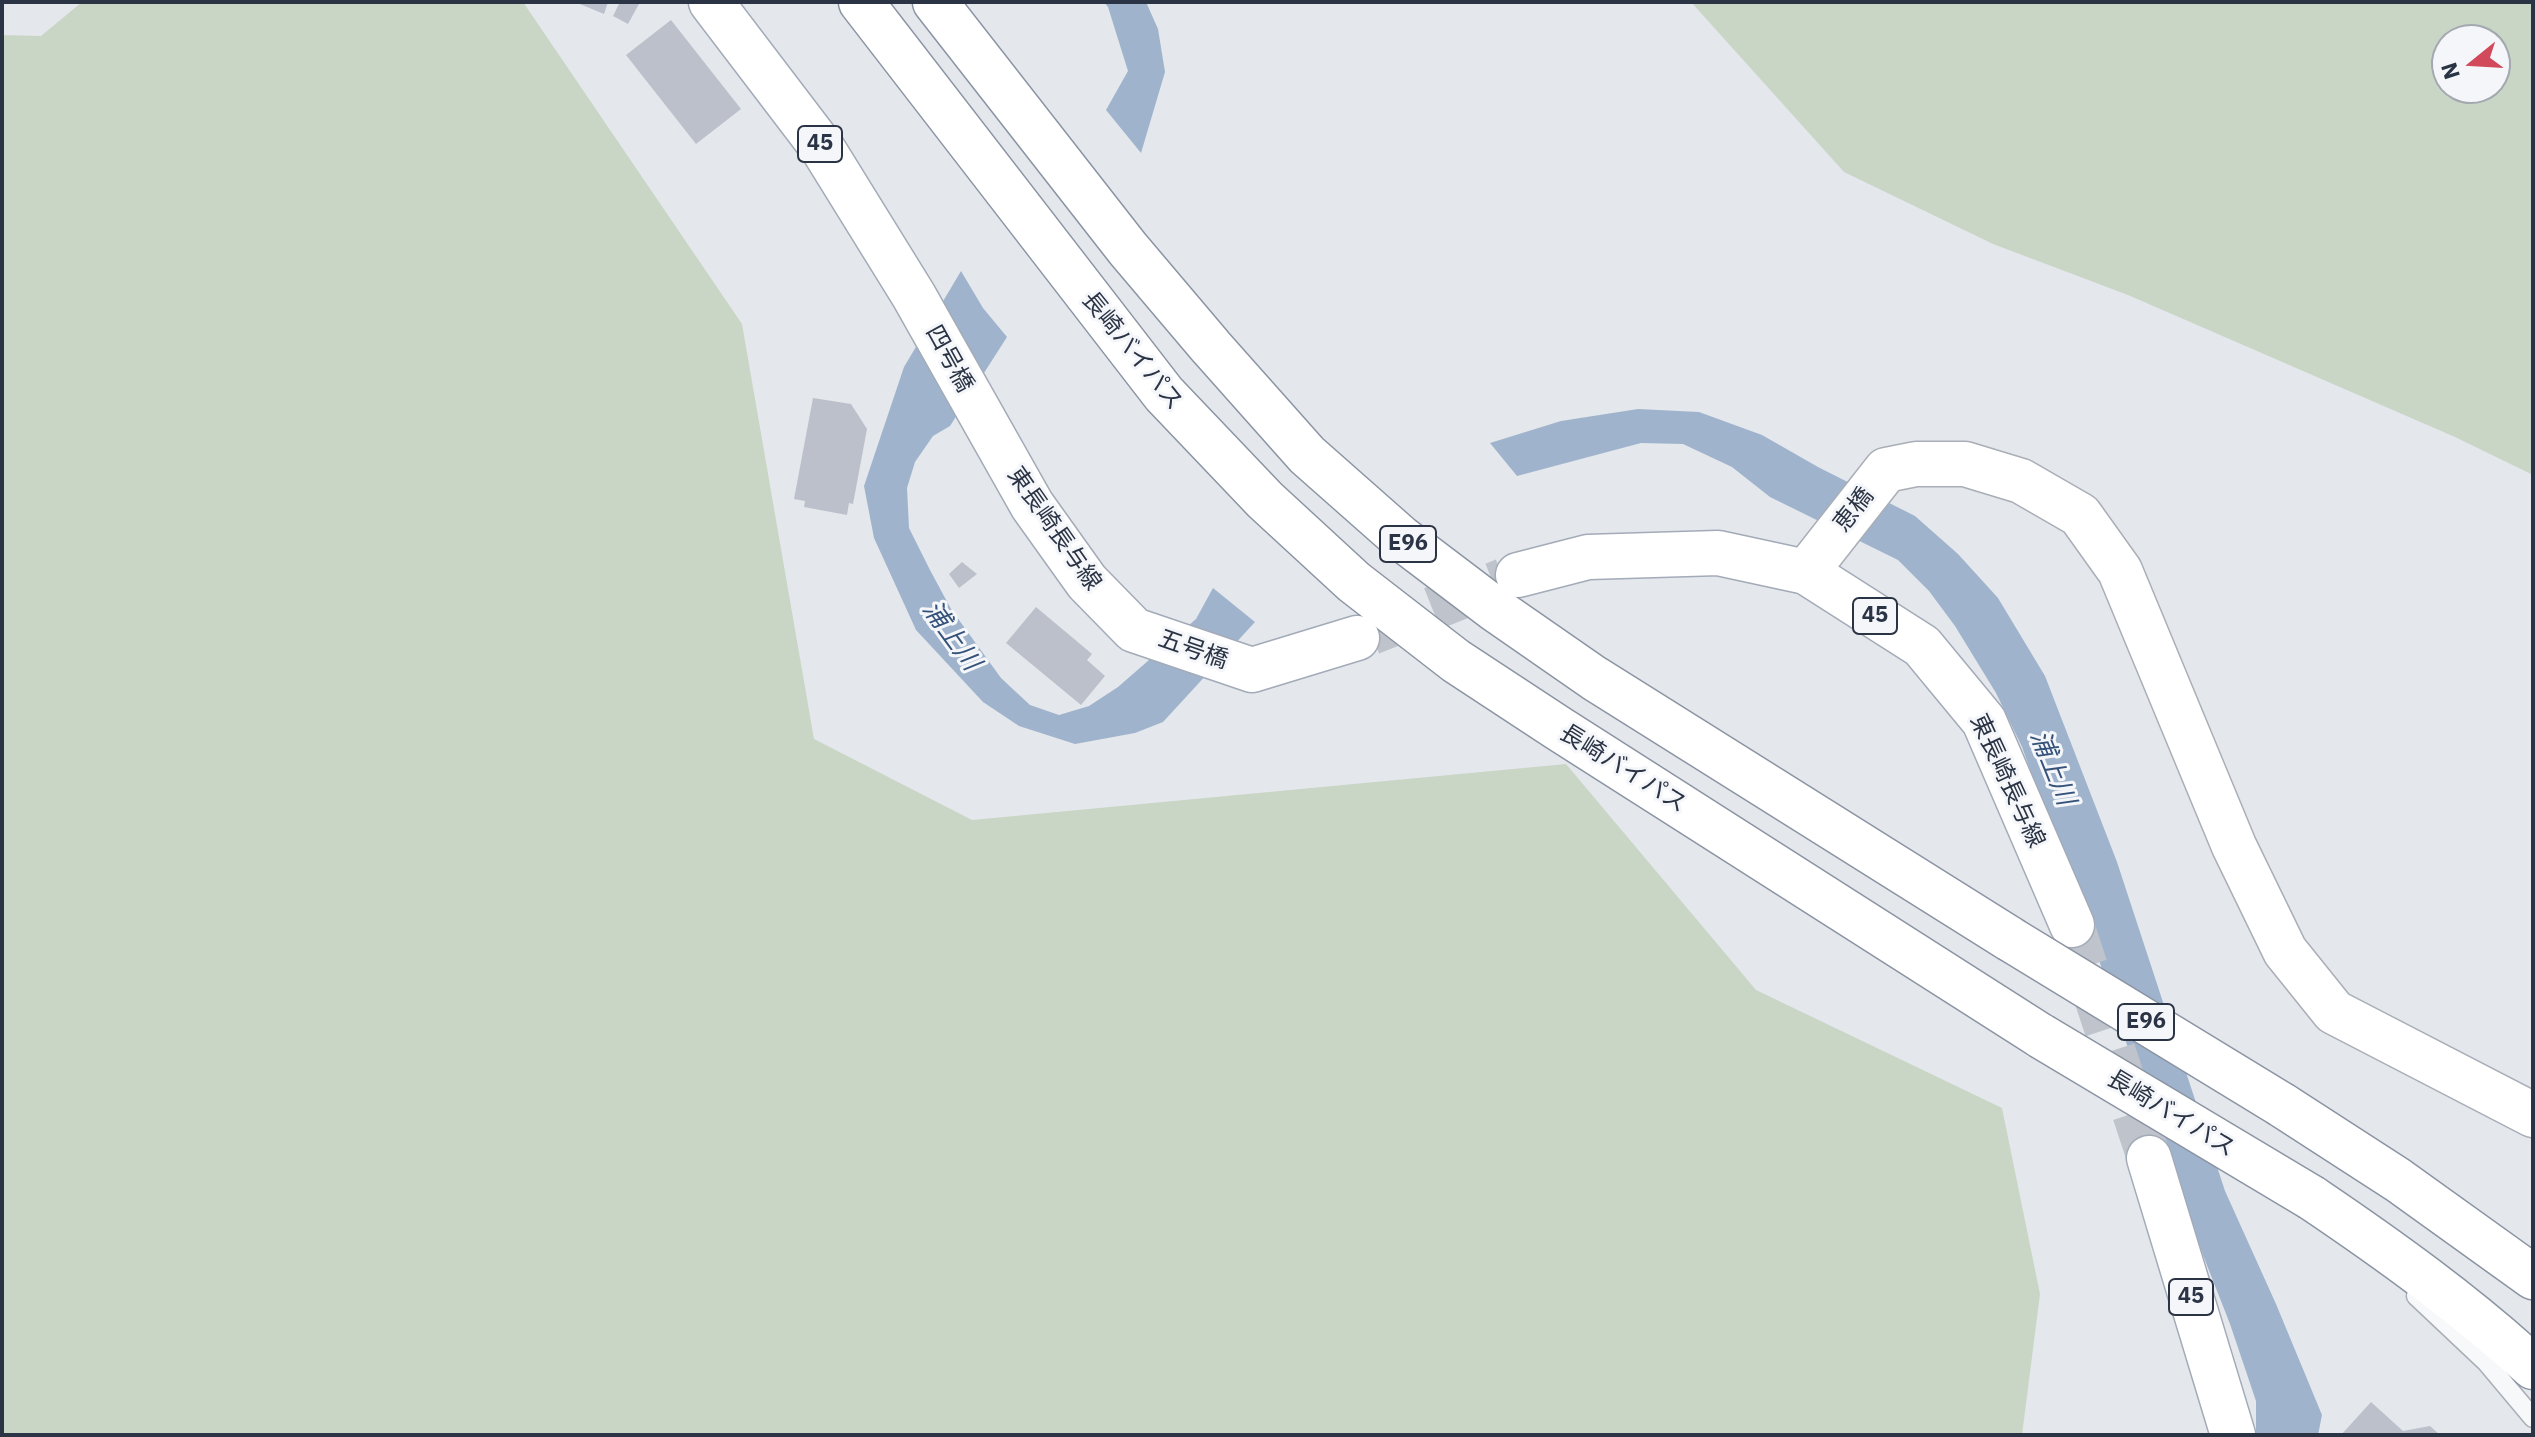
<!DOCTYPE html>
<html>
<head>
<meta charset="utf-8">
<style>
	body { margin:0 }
	#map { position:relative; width:2535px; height:1437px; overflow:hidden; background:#e4e7ec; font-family:"IBM Plex Sans",sans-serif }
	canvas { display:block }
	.frame { position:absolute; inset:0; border:4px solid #2b3445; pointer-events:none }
	.north { position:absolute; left:2431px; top:24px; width:80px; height:80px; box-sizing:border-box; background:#f4f6f9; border:2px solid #a4a8b1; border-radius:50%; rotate:252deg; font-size:22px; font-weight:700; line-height:32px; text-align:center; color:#2b3445 }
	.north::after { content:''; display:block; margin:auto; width:28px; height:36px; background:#d1495b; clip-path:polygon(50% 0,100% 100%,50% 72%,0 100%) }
</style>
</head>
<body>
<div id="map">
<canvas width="2535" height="1437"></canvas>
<div class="frame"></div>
<div class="north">N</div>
</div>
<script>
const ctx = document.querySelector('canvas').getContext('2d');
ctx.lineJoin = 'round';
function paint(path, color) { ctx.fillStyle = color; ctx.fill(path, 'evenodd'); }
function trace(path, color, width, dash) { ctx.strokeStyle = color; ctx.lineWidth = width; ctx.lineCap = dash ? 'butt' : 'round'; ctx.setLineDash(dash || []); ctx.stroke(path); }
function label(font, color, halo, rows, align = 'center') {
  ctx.font = font + ' "IBM Plex Sans","Noto Sans JP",sans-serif'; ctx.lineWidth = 6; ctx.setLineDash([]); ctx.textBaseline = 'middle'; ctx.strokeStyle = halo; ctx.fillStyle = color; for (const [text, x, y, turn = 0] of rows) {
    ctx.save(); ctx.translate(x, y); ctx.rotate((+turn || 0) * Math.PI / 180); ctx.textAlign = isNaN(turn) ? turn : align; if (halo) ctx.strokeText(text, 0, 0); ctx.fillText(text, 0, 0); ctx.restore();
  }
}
const green = new Path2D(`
	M82 2H523L742 324 814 739 972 820 1566 764 1756 990 2002 1108 2040 1294 2022 1435H2V35L41 36Z
	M1691 2H2533V475L2455 437 2128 295 1993 244 1844 172ZM2447 40H2495V88H2447Z`);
const water = new Path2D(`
	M1104 2H1146L1158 29 1165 72 1141 153 1106 110 1128 71 1108 7Z
	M961 271 983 308 1007 337 950 426 933 436 915 462 907 488 909 528 930 570 951 609 1001 678 1030 705 1059 715 1089 706 1118 687 1196 619 1213 588 1255 622 1163 722 1135 733 1075 744 1019 726 983 702 916 630 874 538 864 486 904 367Z
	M1638 409 1699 412 1762 435 1818 467 1915 516 1958 554 1998 598 2045 676 2117 862 2225 1191 2276 1304 2322 1415 2318 1435H2256V1401L2230 1324 2161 1148 2099 960 2022 747 1996 693 1955 626 1929 591 1898 560 1770 497 1732 467 1683 444 1641 443 1517 476 1490 443 1561 421Z`);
const building = new Path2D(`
	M575 2H608L604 14Z
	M620 2H640L628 24 613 16Z
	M671 20 741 109 696 144 626 55Z
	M813 398 851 404 867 429 853 504 849 503 847 515 804 507 805 501 794 499Z
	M962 562 977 574 959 588 949 574Z
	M1036 607 1092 654 1087 660 1105 676 1081 705 1006 643Z
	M2371 1402 2403 1431 2430 1426 2440 1435H2341Z`);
const primaryTunnel = new Path2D(`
	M1371 633 1504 580
	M2072 925 2149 1158`);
const lane = new Path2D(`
	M2416 1296 2486 1362 2533 1418`);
const secondary = new Path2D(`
	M1806 572 1886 470 1916 464H1965L2021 481 2080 515 2120 571 2234 846 2285 951 2334 1012 2533 1115`);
const primary = new Path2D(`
	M711 2 823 149 914 296 1032 505 1087 582 1134 630 1252 670 1357 638
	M1518 575 1588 557 1718 553 1806 572 1922 646 1984 721 2072 925
	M2149 1158 2233 1435`);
const highway = new Path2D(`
	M861 2 1164 394 1265 500 1354 582 1456 661 1558 728 2041 1036
	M935 2 1128 249 1211 347 1307 455 1401 538 1496 610 1594 678 2010 939
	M2282 1105 2398 1180 2533 1277
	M2312 1198C2389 1250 2464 1304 2533 1367`);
const highwayBridge = new Path2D(`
	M2010 939 2282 1105
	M2041 1036 2312 1198`);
const shields = [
	[820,144,44],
	[1408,544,56],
	[1875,616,44],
	[2146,1022,56],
	[2191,1297,44]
];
const shieldNames = [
	["45",820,144],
	["E96",1408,544],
	["45",1875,616],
	["E96",2146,1022],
	["45",2191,1297]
];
const streetNames = [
	["長崎バイパス",1132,351,51],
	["四号橋",949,359,61],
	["恵橋",1854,510,-52],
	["東長崎長与線",1054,529,55],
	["五号橋",1193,650,19],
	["長崎バイパス",1623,769,32],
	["東長崎長与線",2007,781,65],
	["長崎バイパス",2171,1114,31]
];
const waterNames = [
	["浦上川",951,636,54],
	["浦上川",2052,768,68]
];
paint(green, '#c9d6c5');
paint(water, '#9fb4cc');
paint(building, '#bbc0ca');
trace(primaryTunnel, '#bfc3cb', 44, [44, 22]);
trace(lane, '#a9aeb7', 21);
trace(secondary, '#a9aeb7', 47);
trace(primary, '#a3abb8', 47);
trace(highway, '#8b94a3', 47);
trace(lane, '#f7f8fa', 18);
trace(secondary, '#fff', 44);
trace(primary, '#fff', 44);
trace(highway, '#fff', 44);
trace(highwayBridge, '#8b94a3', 47, []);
trace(highwayBridge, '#fff', 44);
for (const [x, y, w] of shields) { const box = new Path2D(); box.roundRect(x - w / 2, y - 18, w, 36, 6); ctx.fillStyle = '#f4f6f9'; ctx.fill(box); trace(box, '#2b3445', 2); }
label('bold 22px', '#2b3445', null, shieldNames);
label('24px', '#2b3445', '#f4f6f9', streetNames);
label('italic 26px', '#34527a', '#f4f6f9', waterNames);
</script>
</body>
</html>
